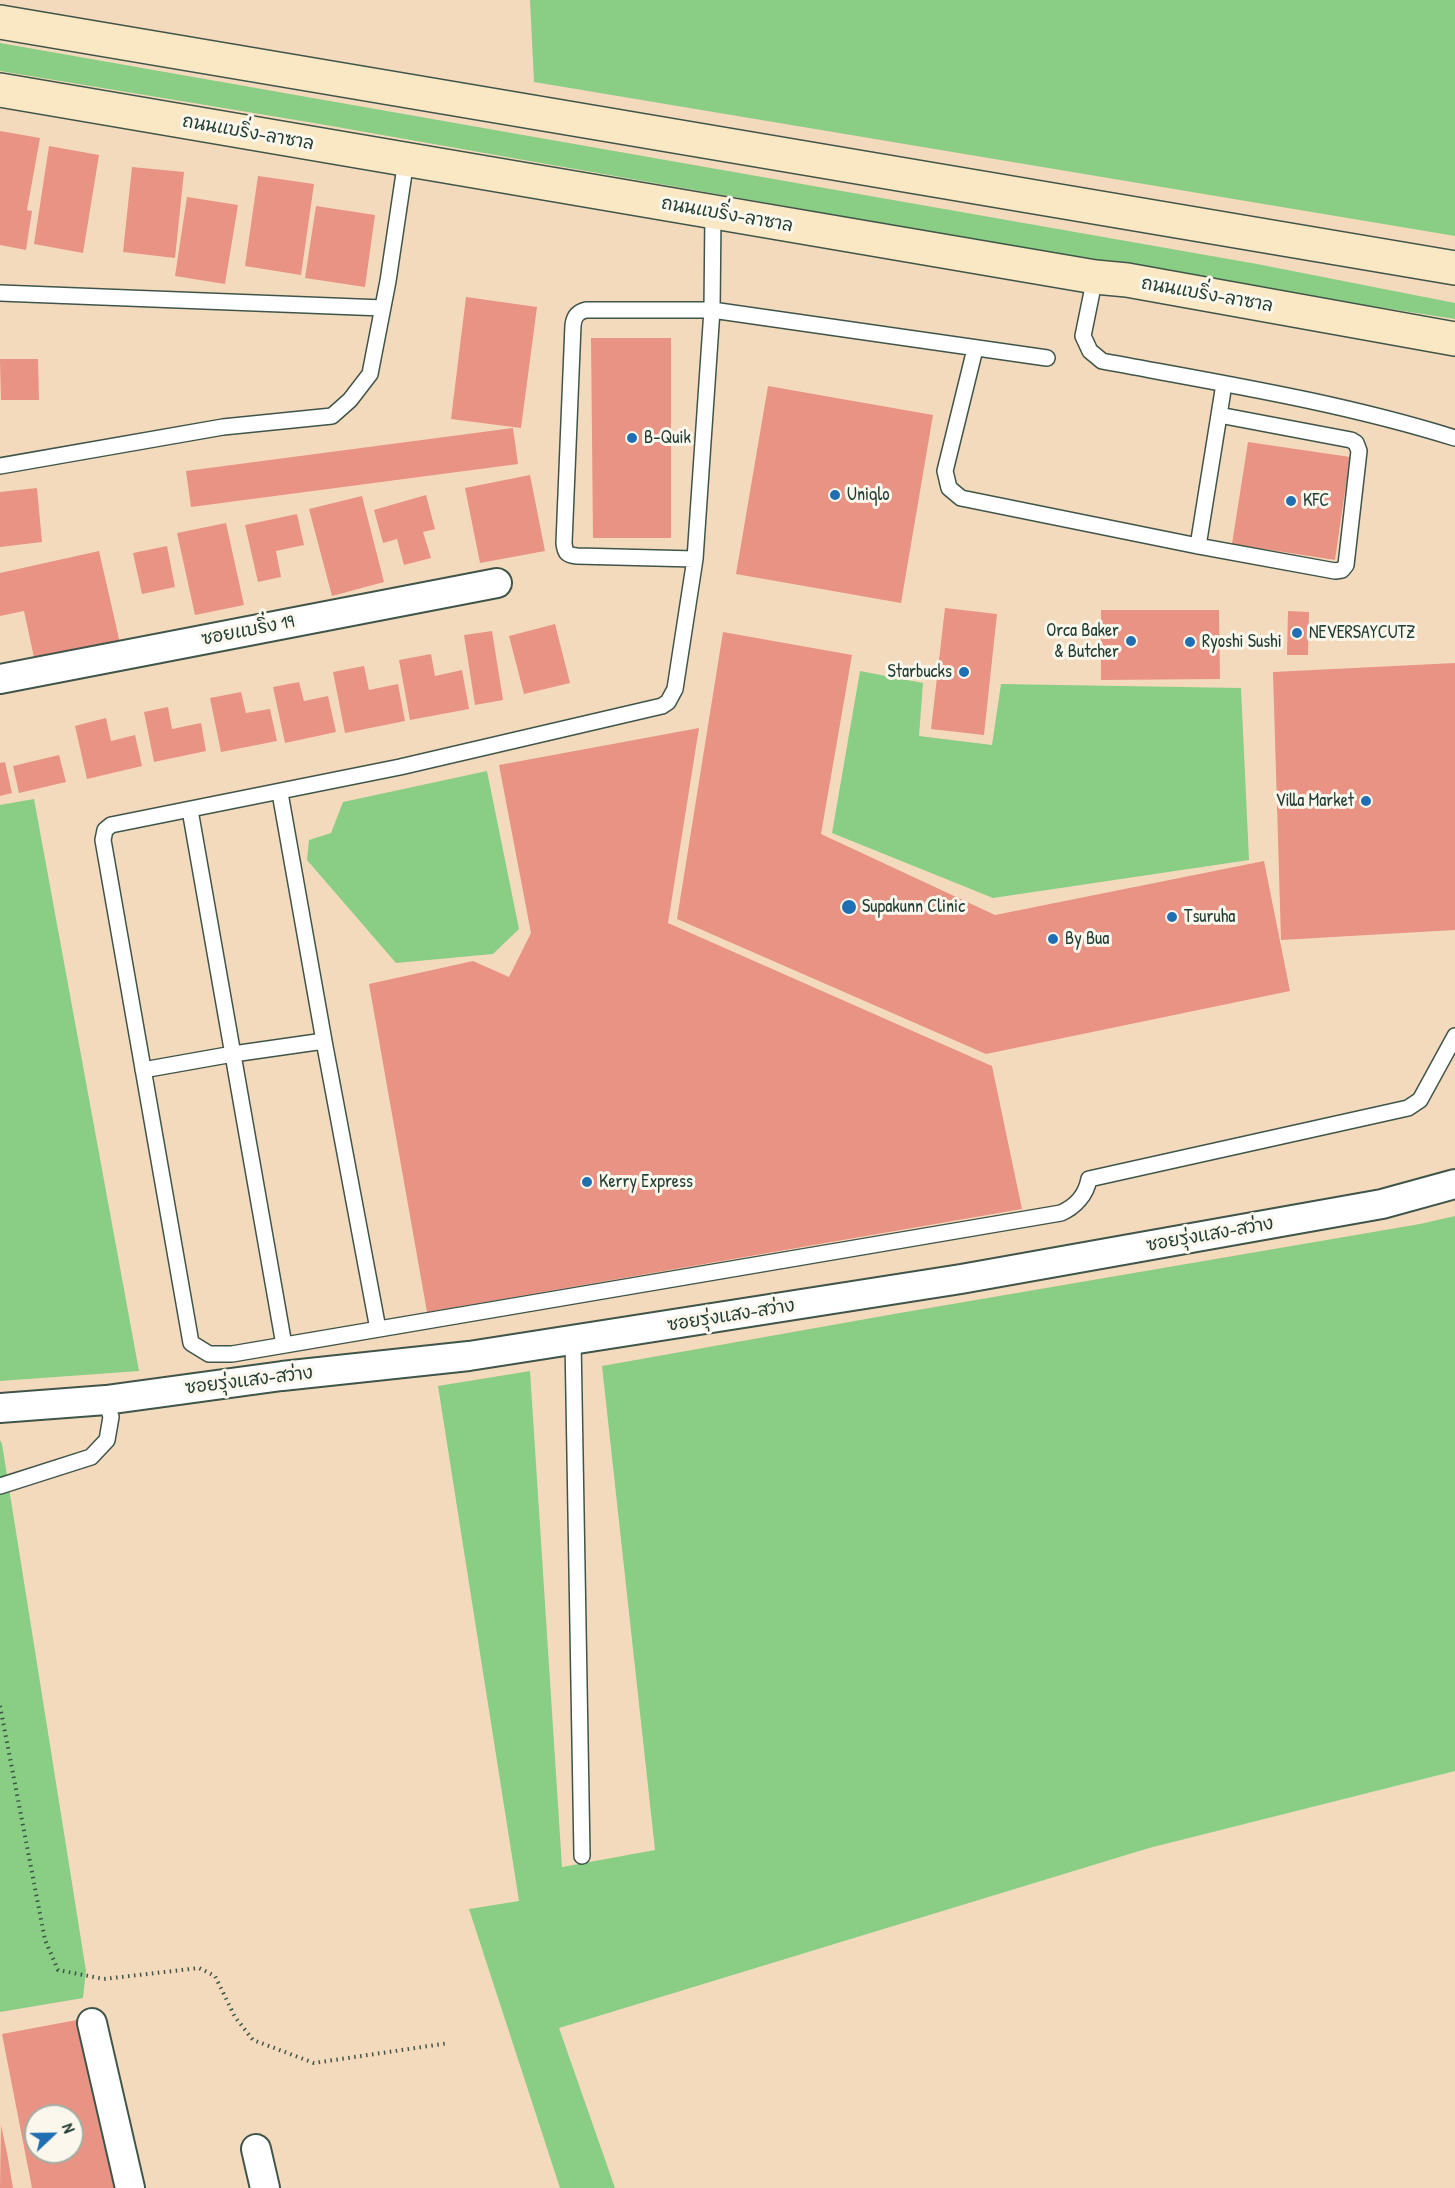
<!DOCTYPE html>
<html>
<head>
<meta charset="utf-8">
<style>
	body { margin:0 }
	#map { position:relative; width:1455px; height:2188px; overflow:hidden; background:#f4dabd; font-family:"Patrick Hand",sans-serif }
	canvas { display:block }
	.north { position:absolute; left:24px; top:2104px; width:60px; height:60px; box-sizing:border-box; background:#fbf7ec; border:2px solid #a3ada2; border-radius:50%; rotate:68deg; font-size:16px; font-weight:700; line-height:24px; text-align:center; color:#1f3d34 }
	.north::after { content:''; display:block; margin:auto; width:21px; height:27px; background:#1f6fb2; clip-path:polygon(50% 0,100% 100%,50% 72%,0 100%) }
</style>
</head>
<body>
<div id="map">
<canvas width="1455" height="2188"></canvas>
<div class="north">N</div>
</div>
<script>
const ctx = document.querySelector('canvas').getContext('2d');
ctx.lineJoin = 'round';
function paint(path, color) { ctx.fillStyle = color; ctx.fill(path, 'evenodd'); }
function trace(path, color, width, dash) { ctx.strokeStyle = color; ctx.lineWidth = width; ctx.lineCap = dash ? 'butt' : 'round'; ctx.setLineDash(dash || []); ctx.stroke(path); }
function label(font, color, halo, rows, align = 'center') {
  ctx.font = font + ' "Patrick Hand","Playpen Sans Thai",sans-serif'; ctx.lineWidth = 6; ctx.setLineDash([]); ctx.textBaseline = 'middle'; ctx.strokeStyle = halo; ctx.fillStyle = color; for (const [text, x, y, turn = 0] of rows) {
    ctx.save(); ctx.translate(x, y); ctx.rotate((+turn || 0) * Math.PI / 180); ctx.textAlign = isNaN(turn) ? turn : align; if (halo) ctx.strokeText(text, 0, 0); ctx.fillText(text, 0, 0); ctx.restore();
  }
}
const green = new Path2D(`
	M530 0H1455V236L534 82Z
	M0 43 1257 264 1455 303V319L1210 281 320 124 0 71Z
	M860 671 923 683 919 736 992 745 1001 684 1241 688 1249 860 993 898 832 833Z
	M487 771 519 929 493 954 396 963 307 860 309 840 331 833 343 802Z
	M34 799 139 1371 0 1381V805Z
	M1455 1216V1771L1149 1848 559 2028 615 2188H560L469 1909 519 1901 438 1386 530 1371 562 1867 655 1850 602 1366 894 1314 1420 1224Z
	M0 1440 2 1444 86 1971 83 1998 0 2012Z`);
const building = new Path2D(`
	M0 131 40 138 27 210 32 211 26 250 0 245Z
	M49 146 99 155 83 253 34 244Z
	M132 167 184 172 175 258 123 252Z
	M258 176 314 184 301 275 245 266Z
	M187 197 238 205 225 284 175 276Z
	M316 206 375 215 365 287 305 278Z
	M466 297 537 307 521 428 451 419Z
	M591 338H671V538H593Z
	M0 359H38L39 400H1Z
	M768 386 933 415 901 603 736 574Z
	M513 428 518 464 191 507 186 471Z
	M1248 442 1350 457 1335 560 1232 544Z
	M530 475 545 551 480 563 465 488Z
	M37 488 42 542 0 547V492Z
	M426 495 435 529 423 532 431 558 404 565 397 539 383 543 374 510Z
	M362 496 384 582 332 596 309 509Z
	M297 514 304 545 276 551 281 577 258 582 245 525Z
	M226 523 244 605 195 615 177 533Z
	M167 546 175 587 142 594 133 553Z
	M99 551 120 643 35 662 24 611 0 616V573Z
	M945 608 997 614 984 735 931 729Z
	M1101 610H1219L1220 679 1101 680Z
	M1288 611 1309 612 1308 655H1287Z
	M555 624 570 683 524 694 509 636Z
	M492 631 503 700 475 705 464 635Z
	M723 632 852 655 821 834 995 915 1264 861 1290 991 986 1054 677 919Z
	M431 654 435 676 462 670 469 709 410 720 399 660Z
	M1455 663V930L1281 940 1273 672Z
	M364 666 369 690 398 684 405 721 345 733 333 672Z
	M299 682 304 701 328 696 336 732 285 743 273 687Z
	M241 692 246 713 270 709 277 741 221 752 210 698Z
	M168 707 172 729 201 723 206 751 154 762 144 712Z
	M106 718 111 741 135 735 142 766 87 779 75 726Z
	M699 728 668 923 992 1066 1022 1209 427 1312 369 984 473 961 509 977 531 933 499 765Z
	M59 755 66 782 19 793 13 766Z
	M5 762 12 793 0 796V763Z
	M82 2019 115 2188H32L2 2034ZM36 2116H72V2152H36Z
	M1 2125 7 2153 13 2188H0Z`);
const path = new Path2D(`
	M0 1706 45 1940 58 1970 104 1979 199 1968 215 1976 235 2017 253 2040 314 2063 449 2043`);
const lane = new Path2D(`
	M713 213 712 310 695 559 675 689 668 702 662 706 400 767 111 825 105 830 103 840 191 1343 209 1354H232L1061 1213C1075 1207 1086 1195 1089 1179L1408 1108 1420 1100 1455 1036
	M1095 277 1083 336 1090 351 1102 361C1220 383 1340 402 1455 438
	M0 293 383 308
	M975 349 945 471 949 488 961 498 1198 546 1335 571 1342 570 1346 565 1359 451 1356 443 1351 440 1219 415
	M0 466 223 427 332 416 350 400 370 374 388 281 406 160
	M1198 546 1224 384
	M695 559 577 556C567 555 565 553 564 543L573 325C574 317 577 312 586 310H712L1047 358
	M280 793 324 1041 378 1329
	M190 810 284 1345
	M143 1070 233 1054 324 1041
	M573 1340 582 1856
	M0 1486 91 1457 107 1440 111 1417 106 1400`);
const street = new Path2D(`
	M0 679 497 583
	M0 1408 106 1400 282 1376 469 1356 961 1279 1382 1204 1455 1184
	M92 2023 130 2188
	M256 2149 265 2188`);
const secondary = new Path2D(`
	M0 22 1455 268
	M0 90 1095 277 1127 280 1455 339`);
const markers = [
	[632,438,6,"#1f6fb2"],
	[835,495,6,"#1f6fb2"],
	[1291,501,6,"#1f6fb2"],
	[1297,633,6,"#1f6fb2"],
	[1131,641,6,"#1f6fb2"],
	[1190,642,6,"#1f6fb2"],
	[964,672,6,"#1f6fb2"],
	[1366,801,6,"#1f6fb2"],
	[849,907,8,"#1f6fb2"],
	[1172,917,6,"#1f6fb2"],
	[1053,939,6,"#1f6fb2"],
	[587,1182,6,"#1f6fb2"]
];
const streetNames = [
	["ถนนแบริ่ง-ลาซาล",248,133,10],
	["ถนนแบริ่ง-ลาซาล",727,215,10],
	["ถนนแบริ่ง-ลาซาล",1207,295,10],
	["ซอยแบริ่ง 19",248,631,-11],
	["ซอยรุ่งแสง-สว่าง",1210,1235,-10],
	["ซอยรุ่งแสง-สว่าง",731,1316,-9],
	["ซอยรุ่งแสง-สว่าง",249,1381,-7]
];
const poiNames = [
	["B-Quik",644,438],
	["Uniqlo",847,495],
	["KFC",1303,501],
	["Orca Baker",1119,631,"right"],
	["& Butcher",1119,652,"right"],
	["NEVERSAYCUTZ",1309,633],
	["Ryoshi Sushi",1202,642],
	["Starbucks",952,672,"right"],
	["Villa Market",1354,801,"right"],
	["Supakunn Clinic",862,907],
	["Tsuruha",1184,917],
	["By Bua",1065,939],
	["Kerry Express",599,1182]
];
paint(green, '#8acd85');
paint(building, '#e89384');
trace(lane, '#3f5549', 18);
trace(street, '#3f5549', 32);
trace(secondary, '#3f5549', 36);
trace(path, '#3f5549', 4, [1.5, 4.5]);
trace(lane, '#fff', 15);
trace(street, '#fff', 28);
trace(secondary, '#fae7c3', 33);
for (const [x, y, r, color] of markers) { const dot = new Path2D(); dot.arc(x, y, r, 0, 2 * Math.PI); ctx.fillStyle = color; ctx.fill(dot); trace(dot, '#fbf7ec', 2); }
label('18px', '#1f3d34', '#fbf7ec', streetNames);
label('18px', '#1f3d34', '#fbf7ec', poiNames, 'left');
</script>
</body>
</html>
